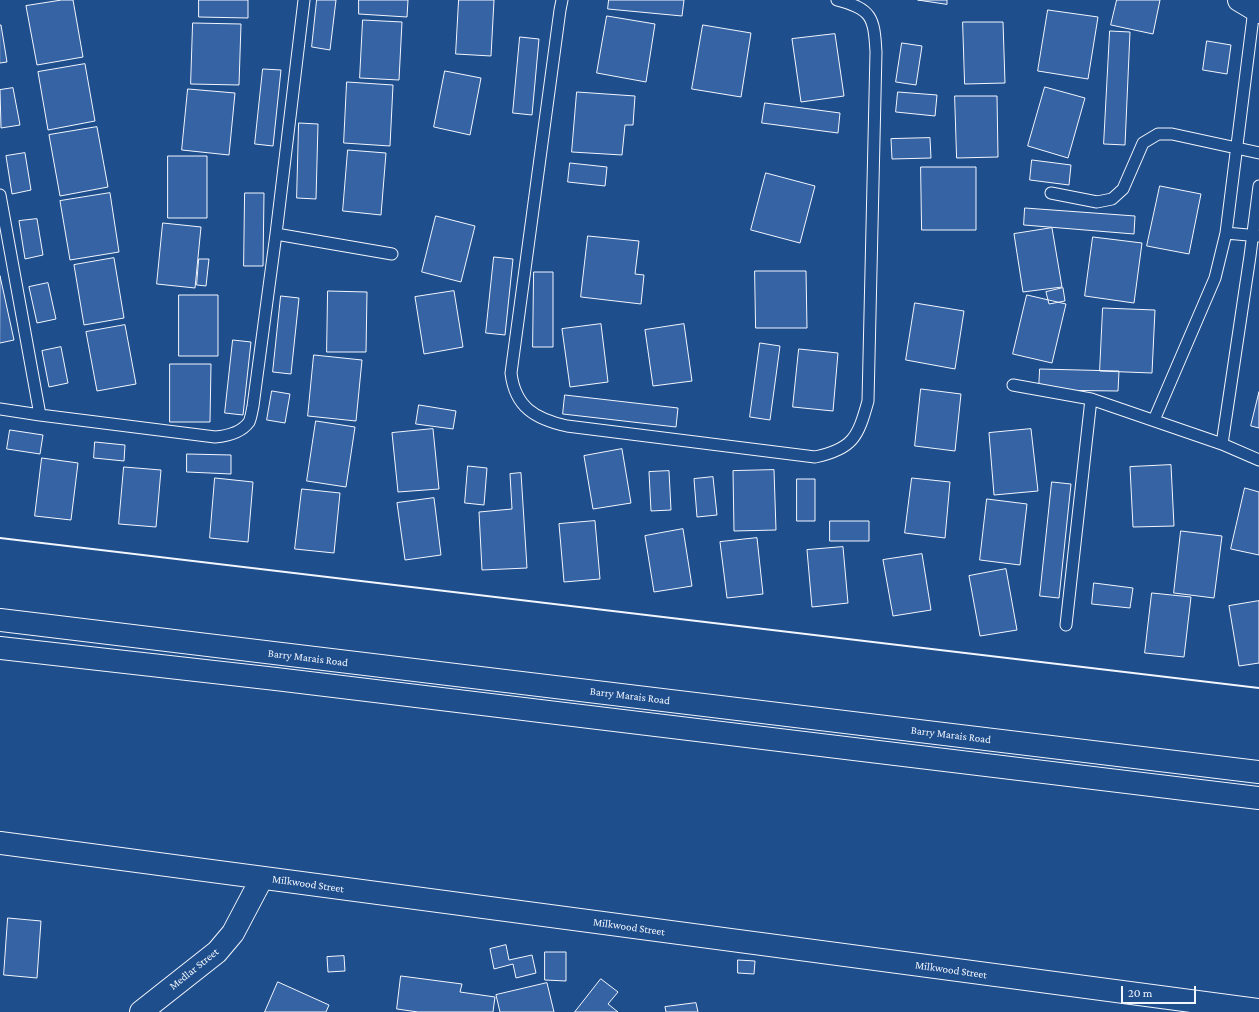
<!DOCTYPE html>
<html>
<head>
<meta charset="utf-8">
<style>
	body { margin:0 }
	#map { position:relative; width:1259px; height:1012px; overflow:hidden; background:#1f4e8c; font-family:"Crimson Pro",serif }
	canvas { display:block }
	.scale { position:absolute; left:1121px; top:986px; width:75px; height:18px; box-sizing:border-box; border:2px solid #f2f6ff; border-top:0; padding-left:5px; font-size:12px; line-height:14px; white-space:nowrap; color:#f2f6ff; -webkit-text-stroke:3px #1f4e8c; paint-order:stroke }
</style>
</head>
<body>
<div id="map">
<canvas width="1259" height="1012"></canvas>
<div class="scale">20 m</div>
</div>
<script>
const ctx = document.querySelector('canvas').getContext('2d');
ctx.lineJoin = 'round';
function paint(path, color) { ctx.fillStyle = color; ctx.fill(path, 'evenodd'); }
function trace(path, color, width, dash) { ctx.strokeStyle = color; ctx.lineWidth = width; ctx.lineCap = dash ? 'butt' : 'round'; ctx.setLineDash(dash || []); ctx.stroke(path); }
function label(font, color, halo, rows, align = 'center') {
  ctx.font = font + ' "Crimson Pro",serif'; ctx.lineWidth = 3; ctx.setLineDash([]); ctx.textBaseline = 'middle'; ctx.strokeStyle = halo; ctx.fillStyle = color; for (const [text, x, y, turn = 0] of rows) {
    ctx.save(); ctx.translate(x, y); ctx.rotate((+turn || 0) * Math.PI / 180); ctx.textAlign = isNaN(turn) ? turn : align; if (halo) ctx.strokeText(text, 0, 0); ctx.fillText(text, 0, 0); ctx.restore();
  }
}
const building = new Path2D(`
	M62 0H73L83 57 37 65 26 6Z
	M199 0H248V18L199 17Z
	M317 0H336L330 50 312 47Z
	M359 0H408L407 17 359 14Z
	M459 0H494L491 56 456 54Z
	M609 0H684L682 16 608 9Z
	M918 0H947V4Z
	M1117 0H1160L1153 34 1111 25Z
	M1048 10 1098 17 1088 79 1038 71Z
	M607 16 655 24 646 82 597 73Z
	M363 20 402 22 399 80 360 78Z
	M963 22H1003L1005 83 965 84Z
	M193 23 241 24 239 85 191 84Z
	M0 25H1L7 62 0 63Z
	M703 25 751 33 741 97 692 89Z
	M1110 31 1130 32 1125 145 1104 144Z
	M835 34 844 96 801 102 792 39Z
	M520 37 539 39 532 115 513 113Z
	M1207 41 1231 45 1227 74 1203 70Z
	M902 43 922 46 916 85 896 82Z
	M85 64 95 121 48 130 38 72Z
	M263 69 281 70 273 146 255 144Z
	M445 71 481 78 470 135 434 127Z
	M347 82 393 85 390 146 344 143Z
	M1045 87 1085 98 1068 158 1028 146Z
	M13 88 20 125 1 128 0 90Z
	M188 89 235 93 229 155 182 150Z
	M577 92 635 96 633 125H625L622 155 572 152Z
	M898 92 937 95 935 116 896 112Z
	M955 96H997L998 157 957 158Z
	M765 103 840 113 838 133 762 123Z
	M299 123 318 124 316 199 297 198Z
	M97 127 108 187 60 196 49 135Z
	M930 138 931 158 892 159 891 139Z
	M348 150 386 153 381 215 343 211Z
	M25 153 31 190 12 194 6 156Z
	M168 156H207V218H168Z
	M1032 160 1071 165 1069 185 1030 180Z
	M570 163 607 167 605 186 568 182Z
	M921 167H976V230H922Z
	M766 173 815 186 800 243 751 230Z
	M1160 186 1201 194 1189 254 1147 246Z
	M110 193 119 252 70 260 60 201Z
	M245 193H264L263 266H244Z
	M1025 208 1135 216 1134 234 1024 225Z
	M436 216 475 226 461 282 422 272Z
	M37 219 43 255 25 259 19 221Z
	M163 223 201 227 195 288 157 284Z
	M1052 228 1062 287 1023 292 1014 234Z
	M588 236 639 241 635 274 644 275 641 304 581 297Z
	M1093 237 1142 243 1134 303 1085 296Z
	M494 257 513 259 505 335 486 333Z
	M114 258 124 318 84 325 74 265Z
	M199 259H209L206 286 197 285Z
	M755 271H806L807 328H756Z
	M534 272H553V347H533Z
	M0 276 14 340 0 343Z
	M48 283 56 319 37 323 29 287Z
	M1063 288 1065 301 1049 304 1046 292Z
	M328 291 367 292 366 352H327Z
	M454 291 463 347 424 354 415 297Z
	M179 295H218V356H179Z
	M1027 295 1066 304 1052 363 1013 354Z
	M281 296 299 298 291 374 273 372Z
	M915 303 964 311 955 369 906 360Z
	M1103 308 1155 310 1152 373 1100 371Z
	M601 324 608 382 570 387 562 329Z
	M684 324 692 381 653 386 645 330Z
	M125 325 136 384 97 391 86 332Z
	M233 340 251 342 243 415 225 413Z
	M760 343 780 346 770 420 750 417Z
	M61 347 68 383 49 387 42 351Z
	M799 349 838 353 833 411 793 407Z
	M314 355 362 360 356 421 308 416Z
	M170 364H211L210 422H170Z
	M1040 369 1119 371 1118 391 1039 390Z
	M921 389 961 394 955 451 915 446Z
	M272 391 290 394 285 423 267 420Z
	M1259 392V428L1251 426Z
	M565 395 678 408 676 427 563 414Z
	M419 405 456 411 453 429 416 424Z
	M316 421 355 427 346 487 307 481Z
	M433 429 439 489 398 492 392 433Z
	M1031 429 1038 491 994 495 989 433Z
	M10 430 43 435 40 454 7 449Z
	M95 442 125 445 124 461 94 458Z
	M622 449 631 503 593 509 584 456Z
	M187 454 231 455V474L187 472Z
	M42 458 78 463 71 520 35 516Z
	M1171 465 1174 526 1133 527 1130 467Z
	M468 466 487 468 484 505 465 503Z
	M124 467 161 470 156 527 119 524Z
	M774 470 776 530 734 531 733 471Z
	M669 471 671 510 651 511 649 472Z
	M521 473 527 568 482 570 479 512 512 509 510 474Z
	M713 477 717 515 697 517 694 479Z
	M215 478 253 482 248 542 210 538Z
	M912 478 950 482 945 538 905 533Z
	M797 479H815V521H797Z
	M1052 482 1071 484 1059 598 1040 596Z
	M1245 488 1259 492V555L1231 549Z
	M302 489 340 493 334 553 295 549Z
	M434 498 441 555 405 560 397 503Z
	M987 499 1027 504 1020 565 980 560Z
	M595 521 600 579 564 582 559 524Z
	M830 521H869V541H830Z
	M683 529 692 586 654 592 645 536Z
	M1181 531 1222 536 1214 598 1174 593Z
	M757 538 763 594 727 598 720 542Z
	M843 547 848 603 812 607 807 550Z
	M922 554 931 610 893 616 883 560Z
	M1006 569 1017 630 980 636 969 576Z
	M1094 583 1133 588 1130 608 1092 604Z
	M1152 593 1191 597 1184 657 1145 653Z
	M1259 601V663L1239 666 1229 606Z
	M8 918 41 921 37 978 4 975Z
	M506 945 509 960 532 955 536 973 516 978 513 964 494 969 490 949Z
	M545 952H566V981L545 980Z
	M344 956 345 971 328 972 327 957Z
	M738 960 755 961 754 974 738 973Z
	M401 976 462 984 460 992 495 997 493 1012H418L397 1009Z
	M601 979 618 992 608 1004 618 1012H575Z
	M278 982 329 1005 326 1012H265Z
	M547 983 554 1012H500L496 995Z
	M696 1003 698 1012H666L665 1007Z`);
const lane = new Path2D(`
	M562 0 560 10 511 373C515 407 535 419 567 426L815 457C853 449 858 437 868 401L876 52C874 17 872 9 837 0
	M1051 193 1097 202 1112 199 1123 189 1143 143 1158 134H1172L1259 153
	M0 195 40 415 215 437C227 436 241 433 249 422 251 418 252 411 253 406L276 234 304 0
	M1226 233 1259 236
	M276 234 392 254
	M1013 385 1091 399 1222 444 1259 460
	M0 409 40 415
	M1154 420 1215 278 1226 233 1254 9
	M1222 444 1250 256 1259 186
	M1066 625 1091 399`);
const street = new Path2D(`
	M1239 0 1259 12
	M0 843 1259 1010
	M141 1012 217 952 233 933 262 878`);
const secondary = new Path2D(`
	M0 620 1259 772
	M0 648 276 679 1259 798`);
const wall = new Path2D(`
	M0 538 1259 688`);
const streetNames = [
	["Barry Marais Road",308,658,7],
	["Barry Marais Road",630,696,7],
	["Barry Marais Road",951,735,7],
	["Milkwood Street",308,884,8],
	["Milkwood Street",629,927,8],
	["Medlar Street",194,969,-39],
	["Milkwood Street",951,970,8]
];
paint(building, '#3563a3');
trace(building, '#f2f6ff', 1);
trace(lane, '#f2f6ff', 13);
trace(street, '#f2f6ff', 24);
trace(secondary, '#f2f6ff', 24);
trace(lane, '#1f4e8c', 11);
trace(street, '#1f4e8c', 22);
trace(secondary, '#1f4e8c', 22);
trace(wall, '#f2f6ff', 2);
label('11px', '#f2f6ff', '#1f4e8c', streetNames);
</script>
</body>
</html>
